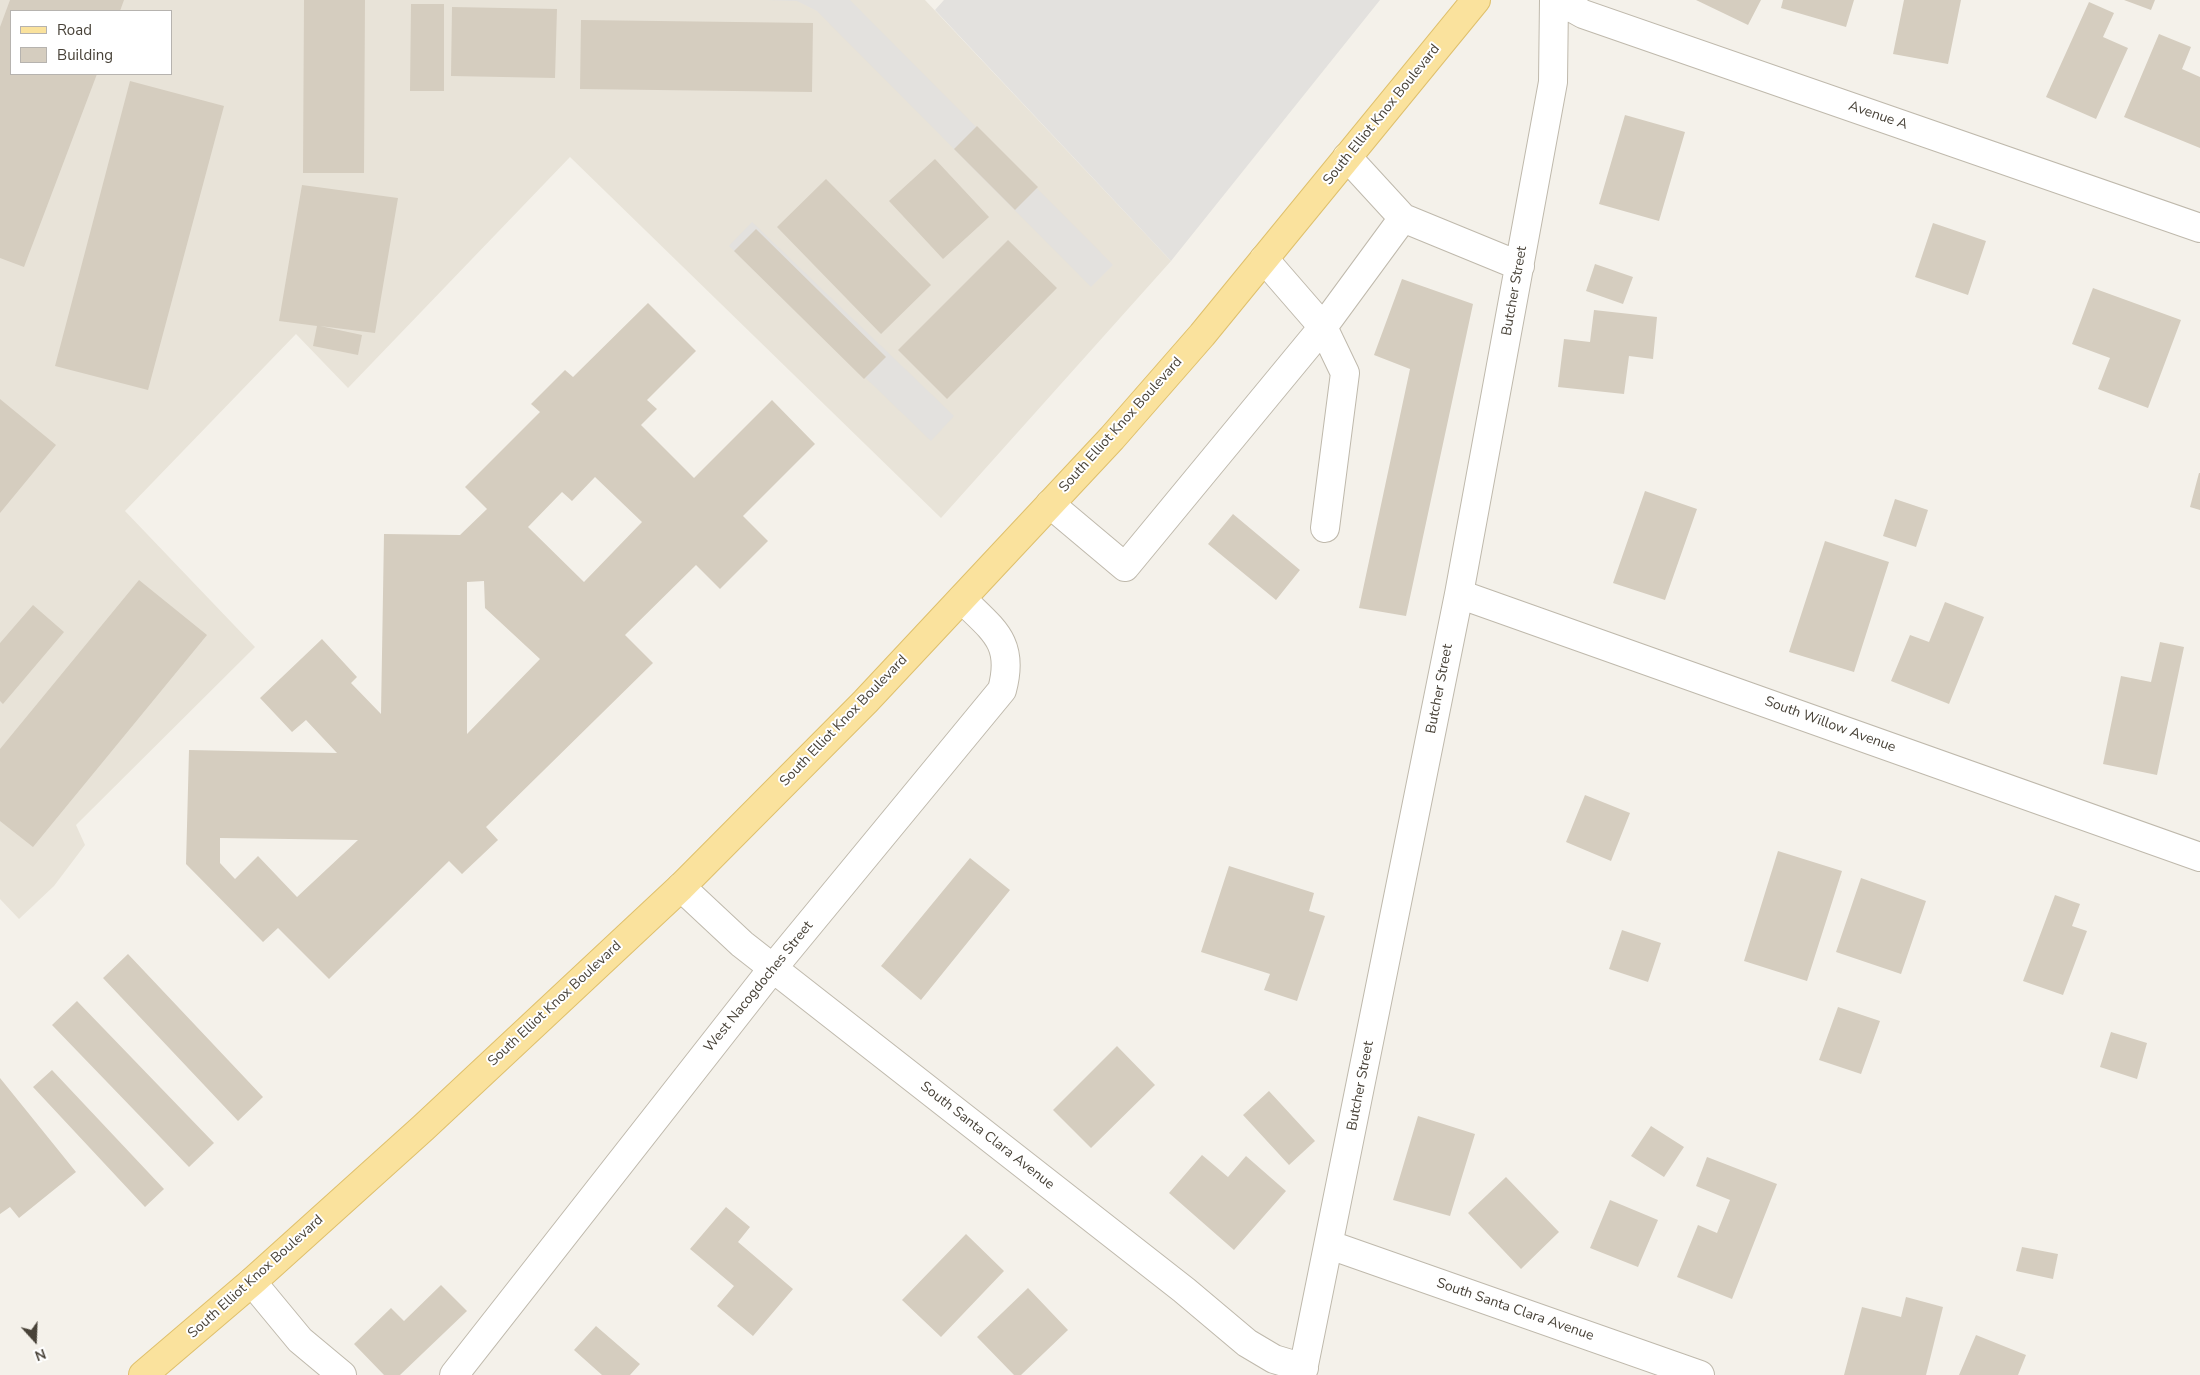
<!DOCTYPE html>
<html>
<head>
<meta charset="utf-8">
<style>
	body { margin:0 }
	#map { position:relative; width:2200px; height:1375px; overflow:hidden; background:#f4f1ea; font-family:"Nunito Sans",sans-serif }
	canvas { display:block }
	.legend { position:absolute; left:10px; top:10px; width:162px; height:65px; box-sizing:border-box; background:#fff; border:1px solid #b6b3af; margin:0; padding:6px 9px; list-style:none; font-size:15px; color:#484238 }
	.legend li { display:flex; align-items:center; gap:10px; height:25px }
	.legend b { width:25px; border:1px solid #b6b3af }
	.north { position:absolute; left:10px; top:1315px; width:50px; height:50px; -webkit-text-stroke:4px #fff; paint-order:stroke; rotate:160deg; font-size:14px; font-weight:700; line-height:20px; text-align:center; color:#484238 }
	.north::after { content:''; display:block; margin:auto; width:18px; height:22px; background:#484238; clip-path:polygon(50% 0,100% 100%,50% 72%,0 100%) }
</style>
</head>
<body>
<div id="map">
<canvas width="2200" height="1375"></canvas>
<ul class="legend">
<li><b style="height:6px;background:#fae29d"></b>Road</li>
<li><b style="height:14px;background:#d5cdbf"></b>Building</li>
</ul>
<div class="north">N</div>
</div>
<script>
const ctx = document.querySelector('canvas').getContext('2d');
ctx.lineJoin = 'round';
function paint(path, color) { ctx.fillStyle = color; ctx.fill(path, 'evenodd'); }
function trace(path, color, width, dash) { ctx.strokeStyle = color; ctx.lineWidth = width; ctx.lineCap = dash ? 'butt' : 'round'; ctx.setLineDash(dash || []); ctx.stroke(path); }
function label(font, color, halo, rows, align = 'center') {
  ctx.font = font + ' "Nunito Sans",sans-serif'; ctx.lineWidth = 4; ctx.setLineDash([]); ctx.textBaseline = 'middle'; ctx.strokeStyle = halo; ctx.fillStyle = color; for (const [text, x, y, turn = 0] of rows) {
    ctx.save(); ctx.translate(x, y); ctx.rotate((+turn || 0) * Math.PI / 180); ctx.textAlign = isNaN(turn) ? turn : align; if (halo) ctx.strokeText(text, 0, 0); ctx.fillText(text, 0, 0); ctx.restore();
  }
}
const residential = new Path2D(`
	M0 0H925L1171 261 941 518 570 157 348 388 296 334 125 511 255 647 76 825 85 845 54 886 19 919 0 899ZM11 11H171V74H11Z`);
const parking = new Path2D(`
	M766 0H850L1113 265 1091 287 817 11 797 1Z
	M944 0H1380L1171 261 935 10Z
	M752 222 954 416 931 441 729 246Z`);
const building = new Path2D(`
	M10 0H124L120 11H11V74H97L24 267 0 258V27Z
	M304 0H365L364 173H303Z
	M1696 0H1761L1748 25Z
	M1783 0H1854L1846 27 1781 8Z
	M1904 0H1961L1948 64 1893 54Z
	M2124 0H2155L2151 10Z
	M2089 2 2114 13 2103 37 2128 48 2096 119 2046 97Z
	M411 4H444V91H410Z
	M452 7 557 9 555 78 451 76Z
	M581 20 813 23 812 92 580 89Z
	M2159 34 2191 47 2182 69 2200 77V148L2124 117Z
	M130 81 224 106 148 390 55 366Z
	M1625 115 1685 132 1659 221 1599 204Z
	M977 126 1038 187 1015 210 954 149Z
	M935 159 989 217 943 259 889 201Z
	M826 179 931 285 881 334 777 227Z
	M302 185 398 198 375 333 320 326 362 335 358 355 313 346 317 326 279 321Z
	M1933 223 1986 241 1968 295 1915 277Z
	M756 229 886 357 864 379 734 251Z
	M1008 240 1057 288 947 399 898 350Z
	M1595 264 1633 277 1623 304 1586 291Z
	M1402 279 1473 304 1406 616 1359 608 1410 369 1374 355Z
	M2093 288 2181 320 2148 408 2098 389 2110 358 2072 344Z
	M648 303 696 351 647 400 657 409 641 425 694 478 772 400 815 444 743 516 768 541 720 589 696 565 625 635 653 663 486 827 498 840 462 874 449 861 329 979 278 928 263 942 186 864 189 750 337 753 306 720 292 732 260 698 322 639 357 677 351 683 381 714 384 534 460 535 487 509 465 487 540 412 531 404 565 370 573 377ZM595 477 642 522 584 582 528 527 562 492 572 501ZM484 581 485 608 540 659 467 734V582ZM220 838 358 840 297 897 258 856 235 879 220 863Z
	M1594 310 1657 317 1653 359 1629 356 1624 394 1558 387 1564 339 1590 342Z
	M0 399 56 445 0 513Z
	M2199 473H2200V510L2190 507Z
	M1645 491 1697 509 1665 600 1613 583Z
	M1895 499 1928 510 1916 547 1883 536Z
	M1233 514 1300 570 1276 600 1208 544Z
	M1825 541 1889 562 1854 672 1789 652Z
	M139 580 207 635 33 847 0 821V749Z
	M1945 602 1984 617 1949 704 1891 681 1910 635 1929 642Z
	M33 605 64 632 3 704 0 701V643Z
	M2160 642 2184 647 2157 775 2103 764 2121 676 2151 682Z
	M1585 795 1630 813 1611 861 1566 842Z
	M1778 851 1842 871 1807 981 1744 961Z
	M970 858 1010 890 921 1000 881 966Z
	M1229 866 1314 893 1309 911 1325 916 1297 1001 1264 990 1270 974 1201 952Z
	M1861 878 1926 901 1901 974 1836 952Z
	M2055 895 2080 904 2072 926 2087 931 2063 995 2023 981Z
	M1622 930 1661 943 1648 982 1609 969Z
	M128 954 263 1097 238 1121 103 978Z
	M77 1001 214 1143 189 1167 52 1025Z
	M1838 1007 1880 1021 1861 1074 1819 1060Z
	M2111 1032 2147 1043 2137 1079 2100 1067Z
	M1117 1046 1155 1085 1091 1148 1053 1110Z
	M52 1070 164 1189 145 1207 33 1087Z
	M0 1078 76 1172 19 1218 10 1207 0 1214Z
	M1269 1091 1315 1141 1289 1165 1243 1115Z
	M1418 1116 1475 1134 1450 1216 1393 1200Z
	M1651 1126 1684 1147 1664 1177 1631 1156Z
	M1202 1155 1228 1177 1246 1156 1286 1191 1234 1250 1169 1193Z
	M1707 1157 1777 1184 1732 1299 1677 1277 1698 1225 1717 1233 1730 1200 1696 1186Z
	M1506 1177 1559 1232 1521 1269 1468 1213Z
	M1610 1200 1658 1220 1638 1267 1590 1248Z
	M726 1207 750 1227 738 1242 793 1289 753 1336 717 1306 734 1286 690 1249Z
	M966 1234 1004 1271 941 1337 902 1300Z
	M2022 1247 2058 1254 2053 1279 2016 1271Z
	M441 1285 467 1311 400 1375H384L354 1344 391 1308 404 1321Z
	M1028 1288 1068 1330 1021 1375H1014L977 1337Z
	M1906 1297 1943 1307 1926 1375H1844L1862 1307 1901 1317Z
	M596 1326 640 1364 630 1375H602L574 1350Z
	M1976 1335 2026 1355 2018 1375H1959Z`);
const minor = new Path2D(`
	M1558 0 1583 14 2200 228
	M1347 157 1403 218 1520 266
	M1264 259 1323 327 1345 373 1325 528
	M1050 504 1125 567 1323 327 1403 218
	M1459 594 2200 857
	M681 887 742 944 1184 1290 1247 1343 1274 1359 1304 1368
	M1330 1245 1700 1375
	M252 1282 300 1340 342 1375
	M454 1375 773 968 1002 690C1015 642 993 630 962 599
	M1302 1375 1459 594 1553 82 1554 0`);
const major = new Path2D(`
	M143 1375 252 1282 423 1128 681 887 865 702 1112 438 1202 335 1476 0`);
const streetNames = [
	["South Elliot Knox Boulevard",1382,115,-51],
	["Avenue A",1878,116,19],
	["Butcher Street",1515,291,-80],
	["South Elliot Knox Boulevard",1121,425,-48],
	["Butcher Street",1440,689,-79],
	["South Elliot Knox Boulevard",844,721,-46],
	["South Willow Avenue",1830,725,20],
	["West Nacogdoches Street",759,987,-51],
	["South Elliot Knox Boulevard",555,1004,-43],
	["Butcher Street",1361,1086,-79],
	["South Santa Clara Avenue",987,1136,38],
	["South Elliot Knox Boulevard",256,1277,-42],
	["South Santa Clara Avenue",1515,1310,19]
];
paint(residential, '#e8e3d8');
paint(parking, '#e3e1de');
paint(building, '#d5cdbf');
trace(minor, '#bfb9ac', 30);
trace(major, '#dfc06c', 30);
trace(minor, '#fff', 28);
trace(major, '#fae29d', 28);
label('14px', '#484238', '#fff', streetNames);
</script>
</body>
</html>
